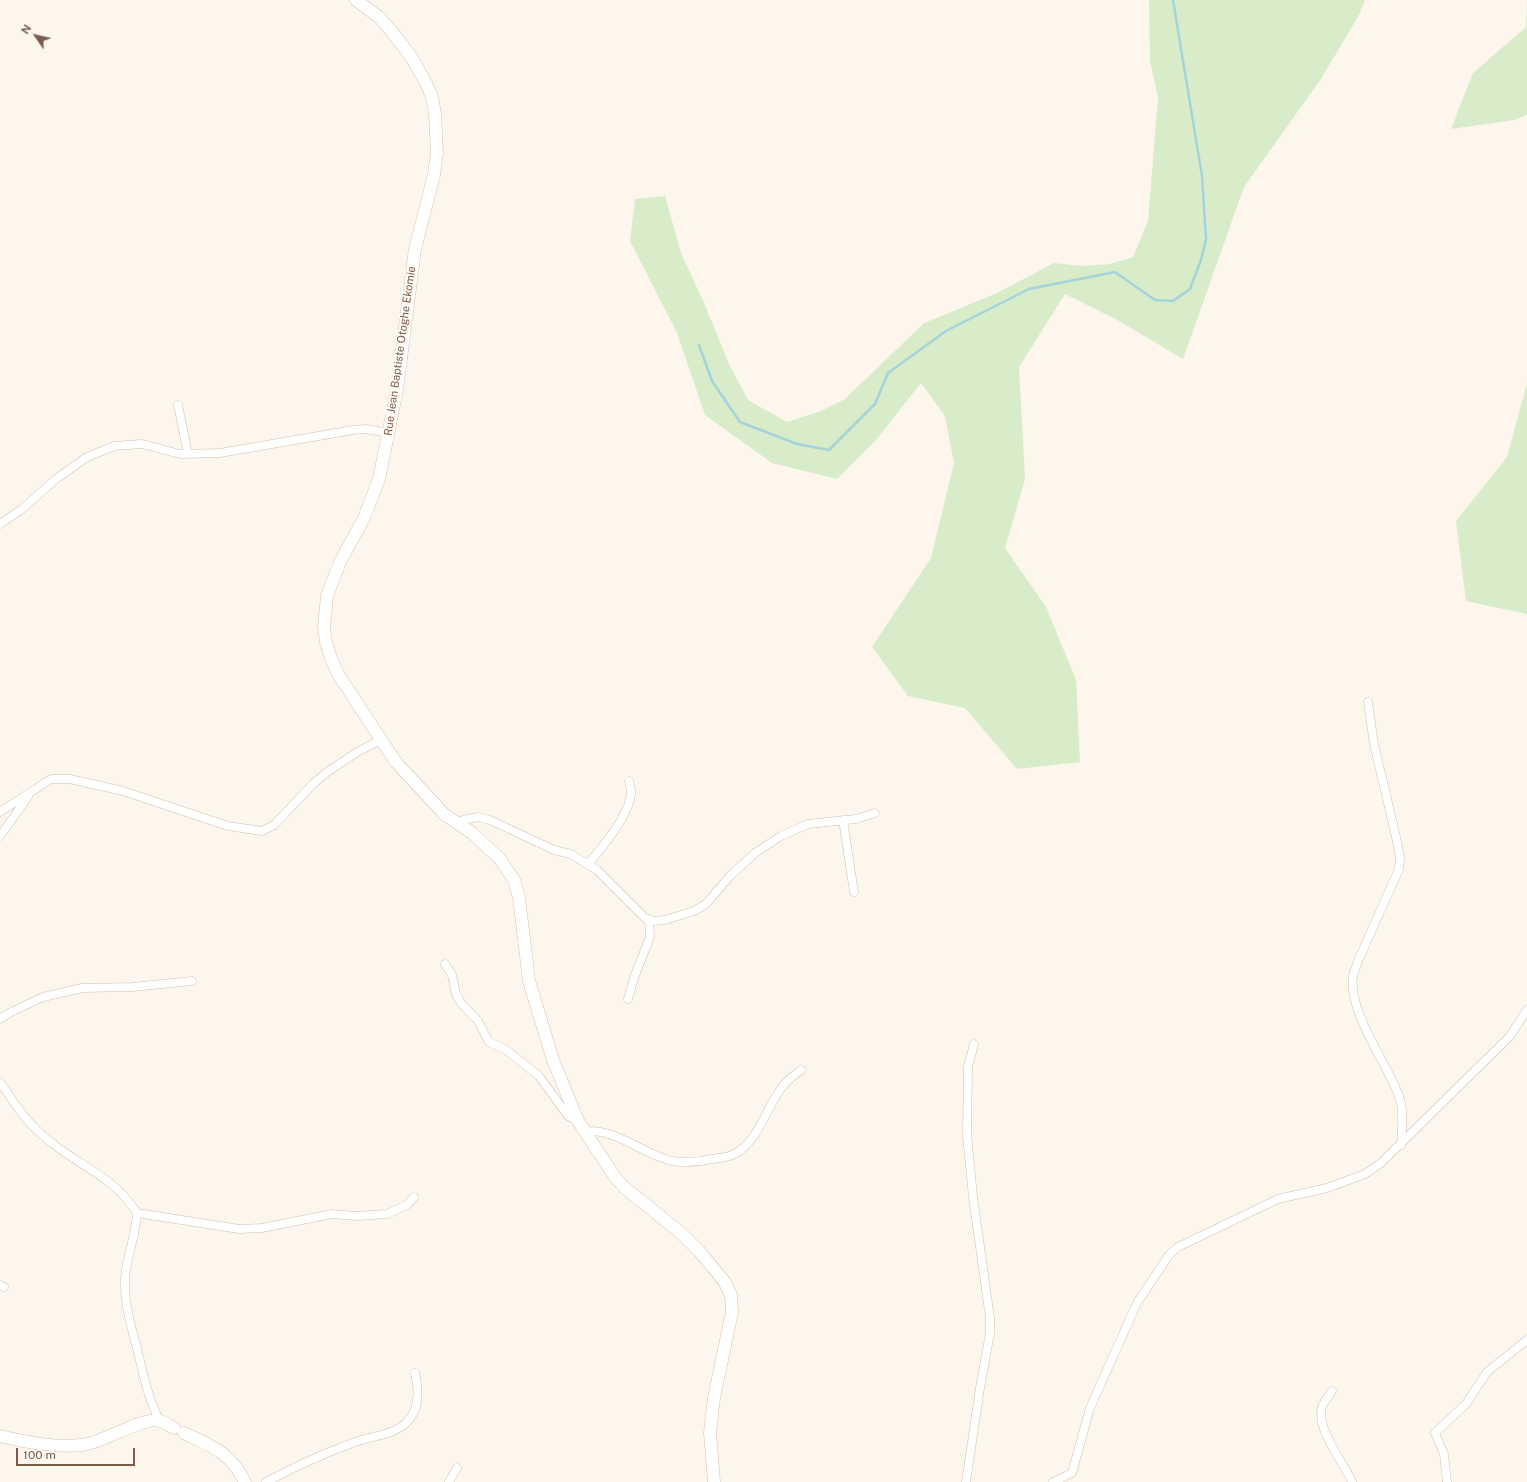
<!DOCTYPE html>
<html>
<head>
<meta charset="utf-8">
<style>
	body { margin:0 }
	#map { position:relative; width:1527px; height:1482px; overflow:hidden; background:#fdf6ec; font-family:"Public Sans",sans-serif }
	canvas { display:block }
	.north { position:absolute; left:16px; top:16px; width:40px; height:40px; -webkit-text-stroke:3px #fffaf3; paint-order:stroke; rotate:304deg; font-size:11px; font-weight:700; line-height:16px; text-align:center; color:#7a5c4d }
	.north::after { content:''; display:block; margin:auto; width:14px; height:18px; background:#7a5c4d; clip-path:polygon(50% 0,100% 100%,50% 72%,0 100%) }
	.scale { position:absolute; left:16px; top:1448px; width:119px; height:18px; box-sizing:border-box; border:2px solid #7a5c4d; border-top:0; padding-left:5px; font-size:12px; line-height:14px; white-space:nowrap; color:#7a5c4d; -webkit-text-stroke:3px #fffaf3; paint-order:stroke }
</style>
</head>
<body>
<div id="map">
<canvas width="1527" height="1482"></canvas>
<div class="north">N</div>
<div class="scale">100 m</div>
</div>
<script>
const ctx = document.querySelector('canvas').getContext('2d');
ctx.lineJoin = 'round';
function paint(path, color) { ctx.fillStyle = color; ctx.fill(path, 'evenodd'); }
function trace(path, color, width, dash) { ctx.strokeStyle = color; ctx.lineWidth = width; ctx.lineCap = dash ? 'butt' : 'round'; ctx.setLineDash(dash || []); ctx.stroke(path); }
function label(font, color, halo, rows, align = 'center') {
  ctx.font = font + ' "Public Sans",sans-serif'; ctx.lineWidth = 4; ctx.setLineDash([]); ctx.textBaseline = 'middle'; ctx.strokeStyle = halo; ctx.fillStyle = color; for (const [text, x, y, turn = 0] of rows) {
    ctx.save(); ctx.translate(x, y); ctx.rotate((+turn || 0) * Math.PI / 180); ctx.textAlign = isNaN(turn) ? turn : align; if (halo) ctx.strokeText(text, 0, 0); ctx.fillText(text, 0, 0); ctx.restore();
  }
}
const green = new Path2D(`
	M1149 0H1365L1359 15 1321 79 1244 187 1183 359 1119 321 1065 294 1019 367 1025 479 1005 548 1046 607 1076 680 1080 762 1017 769 965 708 908 696 872 647 931 558 954 463 945 416 921 383 876 440 837 479 772 463 705 415 677 333 630 241 635 199 665 196 681 253 704 303 729 364 748 400 787 422 821 411 845 399 924 323 995 294 1054 263 1083 266 1110 264 1133 257 1148 221 1158 97 1150 61Z
	M1527 0V115L1515 120 1451 129 1473 73 1526 27Z
	M1527 383V614L1466 601 1456 521 1507 457Z`);
const stream = new Path2D(`
	M699 345 712 381 740 422 797 444 829 450 875 404 888 373 946 331 1029 289 1115 272 1155 300 1173 301 1190 289 1201 260 1206 239 1202 176 1173 0`);
const street = new Path2D(`
	M178 405 188 454
	M0 524 22 509 56 479 87 457 114 446 142 444 180 454 220 453 353 430 366 429 389 433
	M1368 702 1374 744 1396 837 1400 857 1399 869 1358 961C1357 966 1354 971 1353 976 1348 1013 1388 1064 1400 1099 1404 1113 1402 1130 1401 1145
	M0 812 51 779H70L123 791 228 826 262 831 274 825 312 785 327 772 359 751 381 740
	M843 820 854 892
	M458 825 463 820 478 817 490 820 554 850 571 854 597 870 645 918 653 921 665 920 694 911 706 904 730 876 755 853 781 836 808 824 856 819 875 813
	M0 836 28 797
	M588 864C602 848 630 815 631 793 631 789 630 785 629 781
	M445 964 452 975 456 994 461 1003 478 1021 489 1042 505 1049 539 1076 568 1116 578 1121
	M628 999 634 978 650 937 649 919
	M0 1019 11 1012 43 997 82 988 132 987 192 981
	M0 1083C7 1091 12 1100 18 1108 27 1121 40 1134 52 1143 83 1168 114 1177 137 1213 136 1233 129 1251 126 1270 122 1297 130 1322 137 1348 143 1373 148 1399 160 1421
	M586 1132C611 1126 647 1156 672 1161 686 1163 699 1162 712 1159 721 1158 731 1157 738 1152 761 1136 766 1107 783 1086 787 1080 795 1075 801 1070
	M137 1213 239 1229 262 1228 332 1214 357 1216 387 1214 407 1205 414 1197
	M0 1285 4 1287
	M1332 1391C1329 1396 1324 1401 1322 1407 1316 1430 1343 1461 1352 1482
	M266 1482C294 1467 325 1453 355 1442 372 1436 394 1435 407 1422 420 1409 419 1390 415 1373
	M449 1482 457 1468
	M966 1482 980 1388 990 1333V1318L973 1197 967 1135 968 1067 974 1044
	M1053 1482 1072 1473 1090 1408 1137 1303 1169 1255 1178 1247 1278 1199 1327 1188 1365 1174 1381 1163 1510 1036 1527 1010
	M1447 1482 1444 1454 1435 1433 1466 1404 1487 1372 1527 1340`);
const secondary = new Path2D(`
	M356 0 379 17 393 33 412 58 426 83 432 97 435 114 437 152 434 175 415 249 397 390 379 479 364 518 340 562 327 596 324 627 326 642 331 658 338 674 395 761 444 814 472 833 500 859 514 880 519 897 529 981 553 1060 578 1121 615 1177 625 1188 681 1233 699 1251 724 1281 731 1295 732 1312 714 1398 710 1433 714 1482
	M184 1433C212 1446 231 1453 245 1482
	M0 1436C27 1442 55 1448 82 1445 103 1443 143 1416 160 1421 165 1422 170 1426 174 1428`);
const streetNames = [
	["Rue Jean Baptiste Otoghe Ekomie",400,351,-82]
];
paint(green, '#d8ecc9');
trace(stream, '#a5d3da', 2.5);
trace(street, '#d1beb0', 9);
trace(secondary, '#d6c0b0', 13);
trace(street, '#fff', 8);
trace(secondary, '#fff', 12);
label('11px', '#7a5c4d', '#fffaf3', streetNames);
</script>
</body>
</html>
